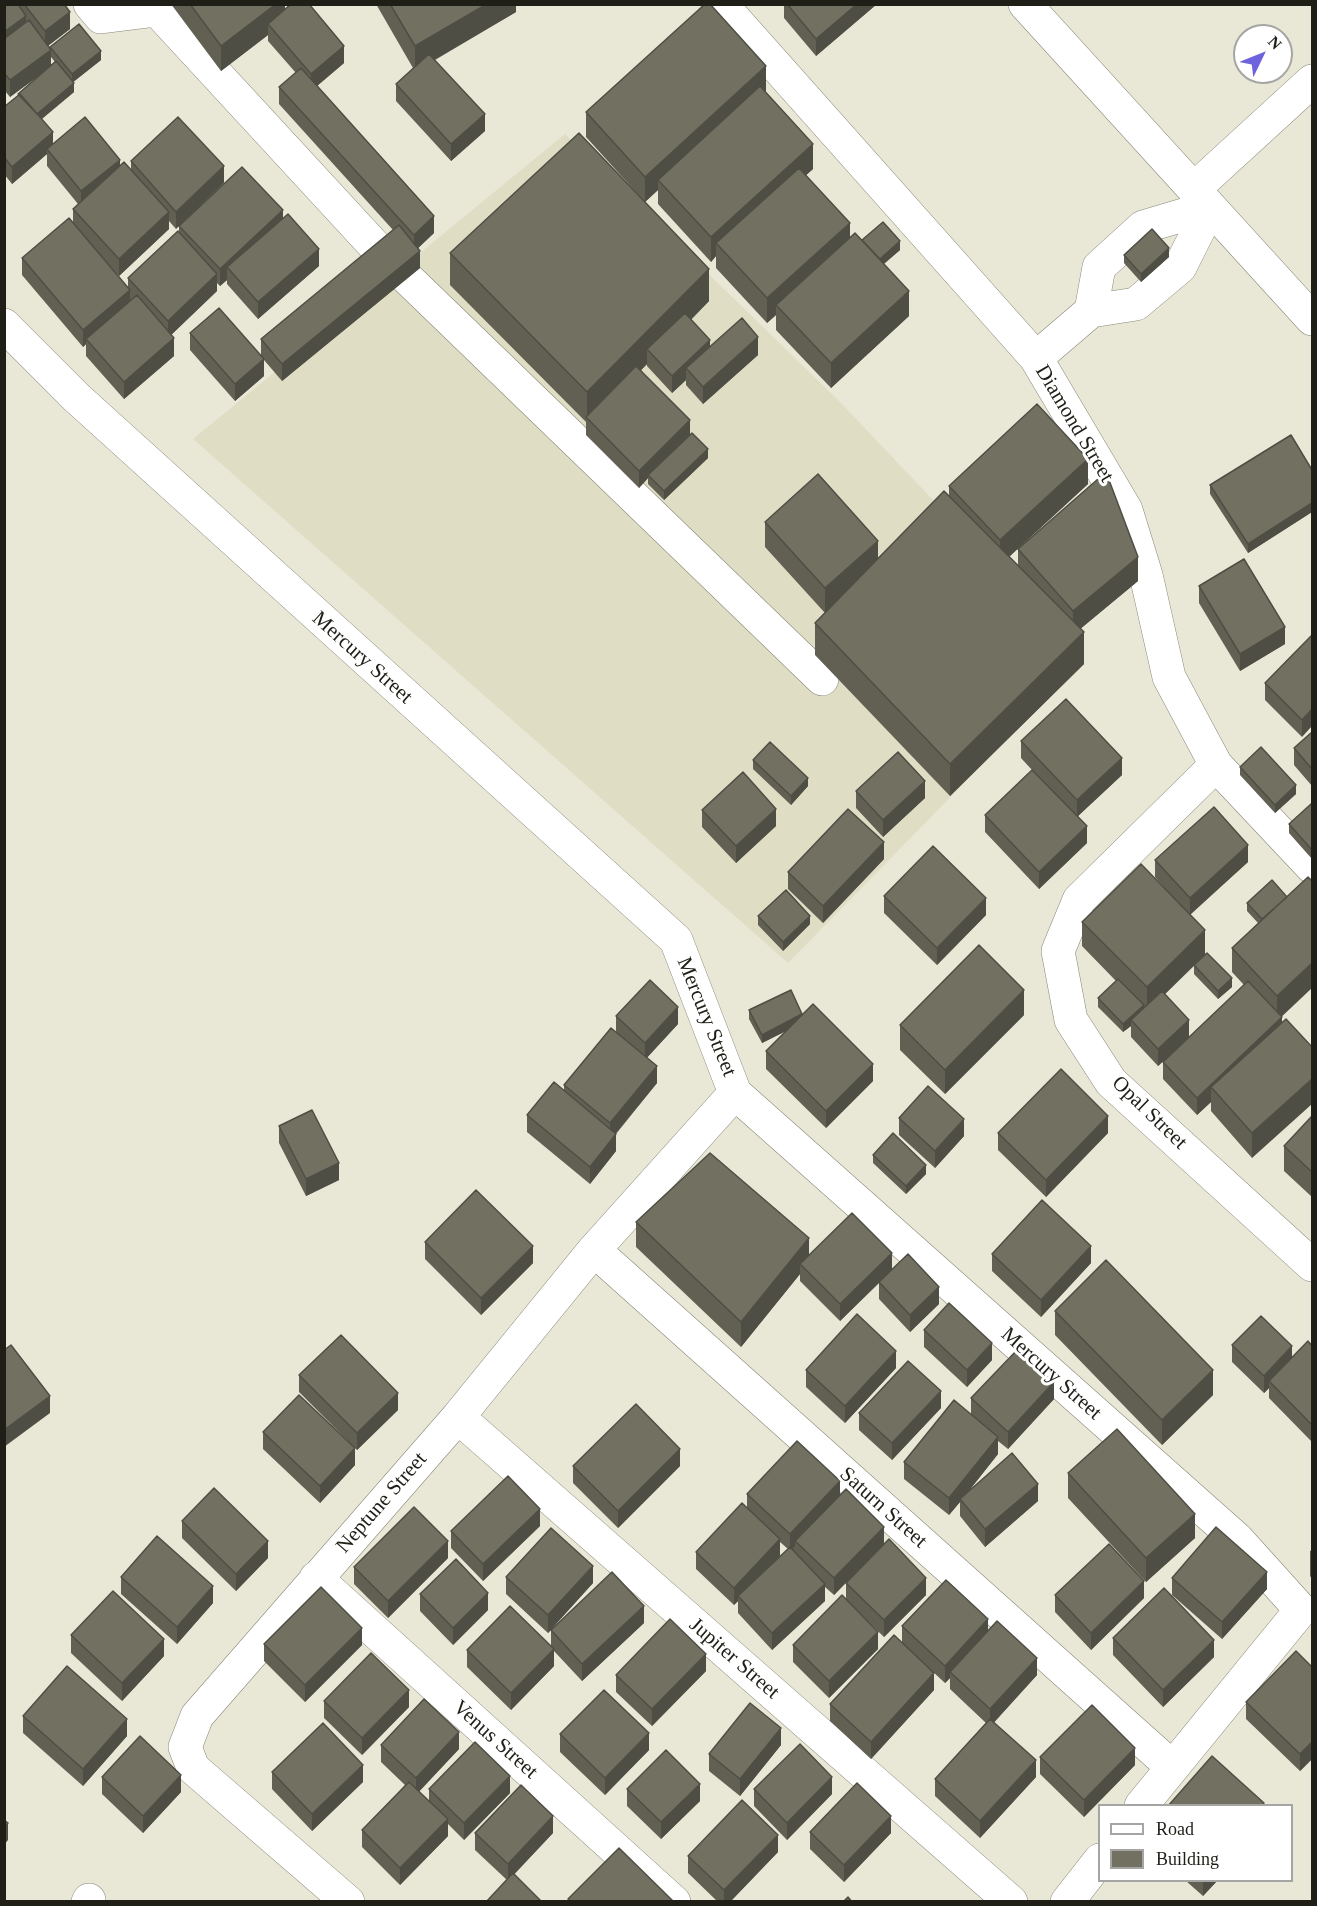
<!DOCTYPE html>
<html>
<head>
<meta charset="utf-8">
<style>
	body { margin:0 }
	#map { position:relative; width:1317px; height:1906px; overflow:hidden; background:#e9e8d7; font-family:Georgia,serif }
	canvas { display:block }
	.frame { position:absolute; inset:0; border:6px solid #1f1f18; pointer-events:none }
	.legend { position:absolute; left:1098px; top:1804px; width:195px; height:78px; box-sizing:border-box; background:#fff; border:2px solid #a5a5a3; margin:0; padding:8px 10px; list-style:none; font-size:18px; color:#1f1f18 }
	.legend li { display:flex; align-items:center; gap:12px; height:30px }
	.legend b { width:30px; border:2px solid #a5a5a3 }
	.north { position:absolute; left:1233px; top:24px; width:60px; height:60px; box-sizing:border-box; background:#fff; border:2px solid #a5a5a3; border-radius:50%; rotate:47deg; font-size:16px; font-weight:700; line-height:24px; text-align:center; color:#1f1f18 }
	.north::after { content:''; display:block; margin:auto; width:21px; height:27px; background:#6f62dd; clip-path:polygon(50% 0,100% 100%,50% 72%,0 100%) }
</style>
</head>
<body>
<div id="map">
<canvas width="1317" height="1906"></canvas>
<div class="frame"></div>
<ul class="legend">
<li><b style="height:8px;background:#fff"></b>Road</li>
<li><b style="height:16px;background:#717061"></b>Building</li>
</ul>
<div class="north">N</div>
</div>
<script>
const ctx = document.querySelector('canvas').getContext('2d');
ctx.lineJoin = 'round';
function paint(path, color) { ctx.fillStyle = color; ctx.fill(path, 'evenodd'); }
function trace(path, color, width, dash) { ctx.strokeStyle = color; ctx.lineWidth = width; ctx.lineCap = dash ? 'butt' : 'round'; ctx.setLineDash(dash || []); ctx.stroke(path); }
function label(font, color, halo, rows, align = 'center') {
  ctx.font = font + ' Georgia,serif'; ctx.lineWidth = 6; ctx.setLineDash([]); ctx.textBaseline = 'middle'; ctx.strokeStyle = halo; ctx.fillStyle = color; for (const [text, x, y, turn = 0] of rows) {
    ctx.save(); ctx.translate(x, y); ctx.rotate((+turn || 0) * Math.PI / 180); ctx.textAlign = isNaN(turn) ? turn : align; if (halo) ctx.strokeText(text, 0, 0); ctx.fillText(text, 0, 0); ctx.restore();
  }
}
const built = new Path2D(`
	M565 134 840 402 1085 660 788 963 193 439Z`);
const minor = new Path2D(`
	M90 4 101 17 157 10 383 255
	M721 4 1036 358 1126 510 1146 575 1169 677 1216 765 1312 867
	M1025 4 1312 319
	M1194 189 1312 81
	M407 278 822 679
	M4 325 77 398 676 940 735 1093 1237 1539 1301 1610 1141 1806
	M1036 358 1091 311 1136 304 1180 267 1210 207 1143 227 1099 267 1091 311
	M1216 765 1079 900 1058 951 1071 1020 1111 1082 1312 1265
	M594 1250 1171 1766
	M458 1417 1011 1902
	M316 1578 674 1902
	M88 1902 89 1900
	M348 1902 193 1768 185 1747 197 1716 458 1417 594 1250 735 1093
	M1067 1902 1100 1860`);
const wall = new Path2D(`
	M4 4H64L70 29 48 46 50 48V47L101 60 73 82 74 92 41 119 53 144 120 165 131 170V161L178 117 176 229 169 221V229L119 276 108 264 128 288V278L179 232V226L283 218 319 266 258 319 227 284V280L220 286 217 283V291L171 335 174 356 124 399 86 356V344L83 347 22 275V258L73 223V209L78 204 47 166V154L12 184 4 174V107L18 96V94L42 73 10 97 4 90ZM51 57 55 62 51 66Z
	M171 4H285V9L344 63 317 86 434 233 418 248 420 268 282 381 264 360V376L235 401 190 350V333L261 355V339L393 230 279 104V87L296 73 268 41V35L221 71Z
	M376 4H516V12L435 60 485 131 451 161 396 101V84L413 68Z
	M784 4H877L816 56 784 18Z
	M766 91 765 92 813 169 806 175 850 238 862 240 900 250 884 264 909 316 831 388 776 330V315L767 323 716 268V256L711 262 658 204V190L645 202 586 137V112Z
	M450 253 709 301 691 320 710 346 758 355 703 404 686 385V380L672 393 647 366V364L641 370 708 458 664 500 648 484V478L639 488 586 435V422L450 285Z
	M1124 255 1169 257 1141 282 1124 263Z
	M1312 470V512L1248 553 1210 494V485Z
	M1088 484 1009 557 1018 567V549L1138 581 1080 629 1084 664 950 796 815 655V623L825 613 765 547V522L878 558 949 497V486Z
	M1199 586 1285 644 1240 671 1199 603Z
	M1312 635 1302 737 1265 700V683Z
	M1312 732V786L1294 765V748Z
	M1021 741 1122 775 1078 816 1087 843 1039 889 985 832V815L1032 770 1021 758Z
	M753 760 808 786 791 805 753 769Z
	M1240 767 1296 794 1275 813 1240 775Z
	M856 791 925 798 883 837 856 808Z
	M1312 806V859L1289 833V824Z
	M702 810 776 826 736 863 702 827Z
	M884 859 823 923 788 889V872Z
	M1155 860 1248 862 1190 914 1205 954 1232 987 1218 999 1194 974V966L1165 994 1189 1037 1244 985 1232 972V948L1258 923 1247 911V903L1272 880 1281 1017 1252 1158 1211 1111V1102L1197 1115 1163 1079V1062L1181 1045 1158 1066 1131 1037V1026L1123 1032 1098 1007V998L1116 981 1082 946V922L1168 892 1155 877Z
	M884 896 986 915 937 965 884 913Z
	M758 916 810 924 783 951 758 925Z
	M749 1010 802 1014 873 1081 826 1128 766 1069V1051L786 1031 762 1043 749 1019Z
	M1024 1015 945 1094 900 1050V1025Z
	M616 1016 678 1024 647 1057 657 1083 616 1134V1151L590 1184 527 1132V1115L564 1090V1085L616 1032Z
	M1312 1116V1197L1284 1171V1146Z
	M899 1118 964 1136 935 1168 899 1135Z
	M279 1126 339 1180 306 1196 279 1143Z
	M998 1133H1108L1046 1197 998 1150Z
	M873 1155 926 1174 906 1194 873 1163Z
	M636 1222 809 1256 892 1270 939 1304 910 1332 879 1299V1283L840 1321 800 1281V1274L741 1347 636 1247Z
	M425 1242 533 1263 481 1315 425 1259Z
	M992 1254 1091 1263 1041 1317 992 1271Z
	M1055 1311 1213 1395 1162 1445 1055 1335Z
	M924 1330 992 1360 967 1387 924 1347Z
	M1232 1345 1292 1357 1312 1346V1442L1269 1398V1388L1264 1393 1232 1362Z
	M896 1368 845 1423 806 1387V1370Z
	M299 1375 398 1410 357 1450 299 1392Z
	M971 1398 1054 1399 1008 1449 998 1441V1454L967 1493 1038 1501 985 1547 960 1516V1502L949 1515 904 1479V1462L971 1415Z
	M941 1408 892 1460 859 1430V1413Z
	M263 1432 355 1465 320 1503 263 1449Z
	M573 1466H680L618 1528 573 1483Z
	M1068 1473 1195 1538 1146 1582 1068 1498Z
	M747 1494 840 1495 884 1544 834 1595 825 1587V1601L772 1650 738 1613V1601L734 1605 696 1569V1552L747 1508ZM780 1542 788 1549 777 1560Z
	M182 1521 268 1558 236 1591 182 1538Z
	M540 1526 483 1581 451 1548V1531Z
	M1312 1550V1579L1310 1576V1551Z
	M448 1558 388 1618 354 1584V1567Z
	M121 1577 213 1603 177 1644 121 1594Z
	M506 1577 593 1583 551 1629 644 1623 582 1681 554 1651V1666L511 1710 467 1667V1650L551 1646V1630L548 1633 506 1594Z
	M1172 1578 1267 1589 1222 1639 1172 1595Z
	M846 1583 926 1595 884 1637 846 1600Z
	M420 1594 488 1610 453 1645 420 1611Z
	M1055 1595 1144 1598 1091 1650 1055 1612Z
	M902 1626 988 1631 1037 1675 994 1722 1036 1777 980 1838 935 1796V1779L986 1723 950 1689V1678L945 1683 904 1645 934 1690 871 1759 830 1721V1704L902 1643Z
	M71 1635 164 1656 122 1701 71 1653Z
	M1113 1638 1214 1657 1163 1707 1113 1655Z
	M264 1644 362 1645 305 1702 264 1661Z
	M793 1645 878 1649 829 1698 793 1662Z
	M1312 1667V1759L1300 1771 1246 1719V1702Z
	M706 1671 652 1726 616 1692V1675Z
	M324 1701 409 1707 362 1755 324 1718Z
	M23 1716 127 1736 83 1786 23 1733Z
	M560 1734 649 1750 605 1795 560 1752Z
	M381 1745 459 1749 419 1791 429 1801V1789L510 1793 464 1840 448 1824V1836L400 1885 362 1847V1830L405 1785 381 1762Z
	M781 1745 740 1796 709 1771V1754Z
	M1040 1757 1135 1765 1084 1817 1040 1774Z
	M272 1772 363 1782 312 1831 272 1789Z
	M102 1777 181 1792 143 1833 102 1794Z
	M627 1789 700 1801 661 1839 627 1806Z
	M754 1789 832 1794 787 1840 754 1806Z
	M810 1832 891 1833 844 1882 810 1849Z
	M475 1833H553L514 1874 507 1880 475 1850Z
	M778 1852 730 1902H718L688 1873V1856Z
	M1186 1881H1217L1203 1896Z`);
const shadedWall = new Path2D(`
	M276 4H285V22L268 24V35L221 71V46Z
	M487 4H516V12L415 71V46Z
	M857 4H877L816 56V39Z
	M70 12V29L45 48V31Z
	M26 16V33L4 49V32Z
	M344 46V63L311 91V74Z
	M51 50V67L10 97V80Z
	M101 51V60L72 83V74Z
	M766 66V91L663 185 658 180V190L645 202V177Z
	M74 83V92L36 124V115Z
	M485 114V131L451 161V144Z
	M53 132V149H47V154L12 184V167Z
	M813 144V169L723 250 716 243V256L711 262V237Z
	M120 160V177L81 208V191Z
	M224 166V183L176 229V212Z
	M283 210V227L227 267V280L220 286V269Z
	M169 212V229L119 276V259Z
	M434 216V233L414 252V235Z
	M850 223V248L776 305V315L767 323V298Z
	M900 241V250L874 272V264Z
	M1169 248V257L1141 282V274Z
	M319 249V266L258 319V302Z
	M420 251V268L282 381V364Z
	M709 269V301L654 356 647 349V364L590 422 587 419V392Z
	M217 274V291L168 338V321Z
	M130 290V307L86 339V344L83 347V330Z
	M909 291V316L831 388V363Z
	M758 337V355L703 404V387Z
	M174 338V356L124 399V382Z
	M710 340V357L686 368V380L672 393V376Z
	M264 359V376L235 401V384Z
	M690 420V437L648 475V478L639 488V471Z
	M708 449V458L664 500V491Z
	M1088 459V484L1000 565V540Z
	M1312 503V512L1248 553V544Z
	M878 541V565L825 613V588Z
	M1138 557V581L1073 635V611Z
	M1285 627V644L1240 671V654Z
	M1084 632V664L950 796V764Z
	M1312 709V726L1302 737V720Z
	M1122 758V775L1077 817V800Z
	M808 778V786L791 805V796Z
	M925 781V798L883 837V820Z
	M1296 785V794L1275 813V805Z
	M776 809V826L736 863V846Z
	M1087 826V843L1039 889V872Z
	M884 842V859L823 923V906Z
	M1248 845V862L1190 915V898Z
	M986 898V915L937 965V948Z
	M810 916V924L783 951V942Z
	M1205 930V954L1147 1012V987Z
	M1312 963V988L1277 1021V996Z
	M1232 978V987L1218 999V991Z
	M1024 990V1015L945 1094V1070Z
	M1144 1005V1013L1131 1020V1026L1123 1032V1024Z
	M678 1007V1024L645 1060V1043Z
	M802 1014V1023L762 1043V1035Z
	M1282 1017V1034L1211 1087V1102L1197 1115V1098Z
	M1189 1020V1037L1158 1066V1049Z
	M873 1064V1081L826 1128V1111Z
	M657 1066V1083L610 1140V1123Z
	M1312 1079V1104L1252 1158V1133Z
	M1108 1116V1133L1046 1197V1180Z
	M964 1119V1136L935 1168V1151Z
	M616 1134V1151L590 1184V1167Z
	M339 1163V1180L306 1196V1179Z
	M926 1165V1174L906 1194V1186Z
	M809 1238V1263L800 1264V1274L741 1347V1322Z
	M533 1246V1263L481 1315V1298Z
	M1091 1246V1263L1041 1317V1300Z
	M892 1253V1270L840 1321V1304Z
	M939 1287V1304L910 1332V1315Z
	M992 1343V1360L967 1387V1370Z
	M1292 1346V1363L1269 1381V1388L1264 1393V1376Z
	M896 1351V1368L845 1423V1406Z
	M1213 1370V1395L1162 1445V1420Z
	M1054 1382V1399L1008 1449V1432Z
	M941 1391V1408L892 1460V1443Z
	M398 1393V1410L357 1450V1433Z
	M50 1396V1413L4 1447V1430Z
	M998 1437V1454L961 1501 960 1499V1502L949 1515V1498Z
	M355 1448V1465L320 1503V1486Z
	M680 1449V1466L618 1528V1511Z
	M840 1481V1498L795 1541V1546L790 1551V1534Z
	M1038 1484V1501L985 1547V1529Z
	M540 1509V1526L483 1581V1564Z
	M1195 1514V1538L1146 1582V1558Z
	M884 1527V1544L834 1595V1578Z
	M780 1539V1556L738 1596V1601L734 1605V1588Z
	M268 1541V1558L236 1591V1574Z
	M448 1541V1558L388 1618V1601Z
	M593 1566V1583L548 1633V1615Z
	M1267 1572V1589L1222 1639V1622Z
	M926 1578V1595L884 1637V1620Z
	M1144 1581V1598L1091 1650V1633Z
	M825 1584V1601L772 1650V1633Z
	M213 1586V1603L177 1644V1627Z
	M488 1593V1610L453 1645V1628Z
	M644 1606V1623L582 1681V1664Z
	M988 1619V1636L950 1672V1678L945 1683V1666Z
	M362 1628V1645L305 1702V1685Z
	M878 1632V1649L829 1698V1681Z
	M164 1639V1656L122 1701V1683Z
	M1214 1640V1657L1163 1707V1690Z
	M554 1649V1666L511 1710V1693Z
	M706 1654V1671L652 1726V1709Z
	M1037 1658V1675L990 1727V1709Z
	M934 1673V1690L871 1759V1742Z
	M409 1690V1707L362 1755V1738Z
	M127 1719V1736L83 1786V1769Z
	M781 1728V1745L740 1796V1779Z
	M459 1732V1749L416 1795V1778Z
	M649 1733V1750L605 1795V1778Z
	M1312 1742V1759L1300 1771V1754Z
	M1135 1748V1765L1084 1817V1800Z
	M1036 1760V1777L980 1838V1821Z
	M363 1765V1782L312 1831V1814Z
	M181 1775V1792L143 1833V1816Z
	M510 1776V1793L464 1840V1823Z
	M832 1777V1794L787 1840V1823Z
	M700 1784V1801L661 1839V1822Z
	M553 1816V1833L508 1881V1864Z
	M891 1816V1833L844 1882V1865Z
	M448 1819V1836L400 1885V1868Z
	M8 1823V1840L4 1845V1828Z
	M778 1835V1852L730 1902H724V1890Z
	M1203 1881H1217L1203 1896Z`);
const building = new Path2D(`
	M4 4H18L26 16 4 32Z
	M24 4H64L70 12 45 31Z
	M190 4H276L221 46Z
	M291 4H309L344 46 311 74 268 24Z
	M390 4H487L415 46Z
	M705 4H710L766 66 645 177 586 112Z
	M787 4H857L816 39Z
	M29 20 51 50 10 80 4 73V39Z
	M79 24 101 51 72 74 50 47Z
	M429 54 485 114 451 144 396 84Z
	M56 61 74 83 37 114 18 94Z
	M301 68 434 216 414 235 279 87Z
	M760 86 813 144 711 237 658 180Z
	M20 94 53 132 12 167 4 157V107Z
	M85 117 120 160 81 191 47 149Z
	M178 117 224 166 176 212 131 161Z
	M579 133 709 269 587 392 450 253Z
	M124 162 169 212 119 259 73 209Z
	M242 167 283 210 220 269 179 226Z
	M799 168 850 223 767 298 716 243Z
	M288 214 319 249 258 302 227 267Z
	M69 218 130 290 83 330 22 258Z
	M883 222 900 241 880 259 862 240Z
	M399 225 420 251 282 364 261 339Z
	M1152 229 1169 248 1141 274 1124 255Z
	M178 231 217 274 168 321 128 278Z
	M855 233 909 291 831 363 776 305Z
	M137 295 174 338 124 382 86 339Z
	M219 308 264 359 235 384 190 333Z
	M685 313 710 340 672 376 647 349Z
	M742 318 758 337 703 387 686 368Z
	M636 366 690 420 639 471 586 417Z
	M1037 404 1088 459 1000 540 949 486Z
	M692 433 708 449 664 491 648 475Z
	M1291 435 1312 470V503L1248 544 1210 485Z
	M1106 472 1138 557 1073 611 1018 549Z
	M818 474 878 541 825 588 765 522Z
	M944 491 1084 632 950 764 815 623Z
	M1244 559 1285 627 1240 654 1199 586Z
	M1312 635V709L1302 720 1265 683Z
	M1066 699 1122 758 1077 800 1021 741Z
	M1312 732V769L1294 748Z
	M770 742 808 778 791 796 753 760Z
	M1261 747 1296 785 1275 805 1240 767Z
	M898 752 925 781 883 820 856 791Z
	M1032 770 1087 826 1039 872 985 815Z
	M743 772 776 809 736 846 702 810Z
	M1311 804 1312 806V850L1289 824Z
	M1214 807 1248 845 1190 898 1155 860Z
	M848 809 884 842 823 906 788 872Z
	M933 846 986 898 937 948 884 896Z
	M1141 864 1205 930 1147 987 1082 922Z
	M1308 877 1312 881V963L1277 996 1232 948Z
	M1272 880 1287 897 1262 919 1247 903Z
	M786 890 810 916 783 942 758 916Z
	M979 945 1024 990 945 1070 900 1025Z
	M1207 953 1232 978 1218 991 1194 965Z
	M1118 979 1144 1005 1123 1024 1098 998Z
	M650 980 678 1007 645 1043 616 1016Z
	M1248 981 1282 1017 1197 1098 1163 1062Z
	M791 990 802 1014 762 1035 749 1010Z
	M1162 991 1189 1020 1158 1049 1131 1020Z
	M813 1004 873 1064 826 1111 766 1051Z
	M1286 1019 1312 1047V1079L1252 1133 1211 1087Z
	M611 1028 657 1066 610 1123 564 1085Z
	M1061 1069 1108 1116 1046 1180 998 1133Z
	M554 1082 616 1134 590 1167 527 1115Z
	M928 1086 964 1119 935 1151 899 1118Z
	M312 1110 339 1163 306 1179 279 1126Z
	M1312 1116V1172L1284 1146Z
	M893 1133 926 1165 906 1186 873 1155Z
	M710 1153 809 1238 741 1322 636 1222Z
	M476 1190 533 1246 481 1298 425 1242Z
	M1042 1200 1091 1246 1041 1300 992 1254Z
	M852 1213 892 1253 840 1304 800 1264Z
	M908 1254 939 1287 910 1315 879 1282Z
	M1106 1260 1213 1370 1162 1420 1055 1311Z
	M949 1303 992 1343 967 1370 924 1330Z
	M857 1314 896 1351 845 1406 806 1370Z
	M1261 1316 1292 1346 1264 1376 1232 1345Z
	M341 1335 398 1393 357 1433 299 1375Z
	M1308 1341 1312 1346V1425L1269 1381Z
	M11 1345 50 1396 4 1430V1350Z
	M1018 1349 1054 1382 1008 1432 971 1398Z
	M908 1361 941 1391 892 1443 859 1413Z
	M299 1395 355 1448 320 1486 263 1432Z
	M954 1400 998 1437 949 1498 904 1462Z
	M636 1404 680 1449 618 1511 573 1466Z
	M1117 1429 1195 1514 1146 1558 1068 1473Z
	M797 1441 840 1481 790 1534 747 1494Z
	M1012 1453 1038 1484 985 1529 960 1499Z
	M508 1476 540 1509 483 1564 451 1531Z
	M214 1488 268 1541 236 1574 182 1521Z
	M846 1489 884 1527 834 1578 795 1541Z
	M742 1503 780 1539 734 1588 696 1552Z
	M414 1507 448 1541 388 1601 354 1567Z
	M1216 1527 1267 1572 1222 1622 1172 1578Z
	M551 1528 593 1566 548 1615 506 1577Z
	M157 1536 213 1586 177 1627 121 1577Z
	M889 1539 926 1578 884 1620 846 1583Z
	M1109 1544 1144 1581 1091 1633 1055 1595Z
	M790 1547 825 1584 772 1633 738 1596Z
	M456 1559 488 1593 453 1628 420 1594Z
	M612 1572 644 1606 582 1664 551 1630Z
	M946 1580 988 1619 945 1666 902 1626Z
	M321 1587 362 1628 305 1685 264 1644Z
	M1164 1588 1214 1640 1163 1690 1113 1638Z
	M113 1591 164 1639 122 1683 71 1635Z
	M842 1595 878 1632 829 1681 793 1645Z
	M510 1606 554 1649 511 1693 467 1650Z
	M670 1619 706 1654 652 1709 616 1675Z
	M997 1621 1037 1658 990 1709 950 1672Z
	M894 1635 934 1673 871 1742 830 1704Z
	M1296 1651 1312 1667V1742L1300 1754 1246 1702Z
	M371 1653 409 1690 362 1738 324 1701Z
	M67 1666 127 1719 83 1769 23 1716Z
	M604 1690 649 1733 605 1778 560 1734Z
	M424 1699 459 1732 416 1778 381 1745Z
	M750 1703 781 1728 740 1779 709 1754Z
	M1092 1705 1135 1748 1084 1800 1040 1757Z
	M990 1719 1036 1760 980 1821 935 1779Z
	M323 1723 363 1765 312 1814 272 1772Z
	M140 1736 181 1775 143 1816 102 1777Z
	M475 1742 510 1776 464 1823 429 1789Z
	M800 1744 832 1777 787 1823 754 1789Z
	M666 1750 700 1784 661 1822 627 1789Z
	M1212 1756 1264 1803 1261 1806H1168Z
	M409 1782 448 1819 400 1868 362 1830Z
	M857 1783 891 1816 844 1865 810 1832Z
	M521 1785 553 1816 508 1864 475 1833Z
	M742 1800 778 1835 724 1890 688 1856Z
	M4 1820 8 1823 4 1828Z
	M619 1848 674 1902H571L568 1899Z
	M513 1873 542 1902H486Z
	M848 1897 852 1902H843Z`);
const streetNames = [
	["Diamond Street",1074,424,59],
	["Mercury Street",362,658,42],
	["Mercury Street",706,1017,68],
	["Opal Street",1149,1113,44],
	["Mercury Street",1051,1374,42],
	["Neptune Street",382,1503,-49],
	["Saturn Street",883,1508,42],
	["Jupiter Street",734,1659,41],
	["Venus Street",495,1740,42]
];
paint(built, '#dfddc4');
trace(minor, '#888778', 34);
trace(minor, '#fff', 33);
paint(wall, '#616053');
paint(shadedWall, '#4f4e44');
paint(building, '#717061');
trace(building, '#4f4e44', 1.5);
label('21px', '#1f1f18', '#fff', streetNames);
</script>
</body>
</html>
